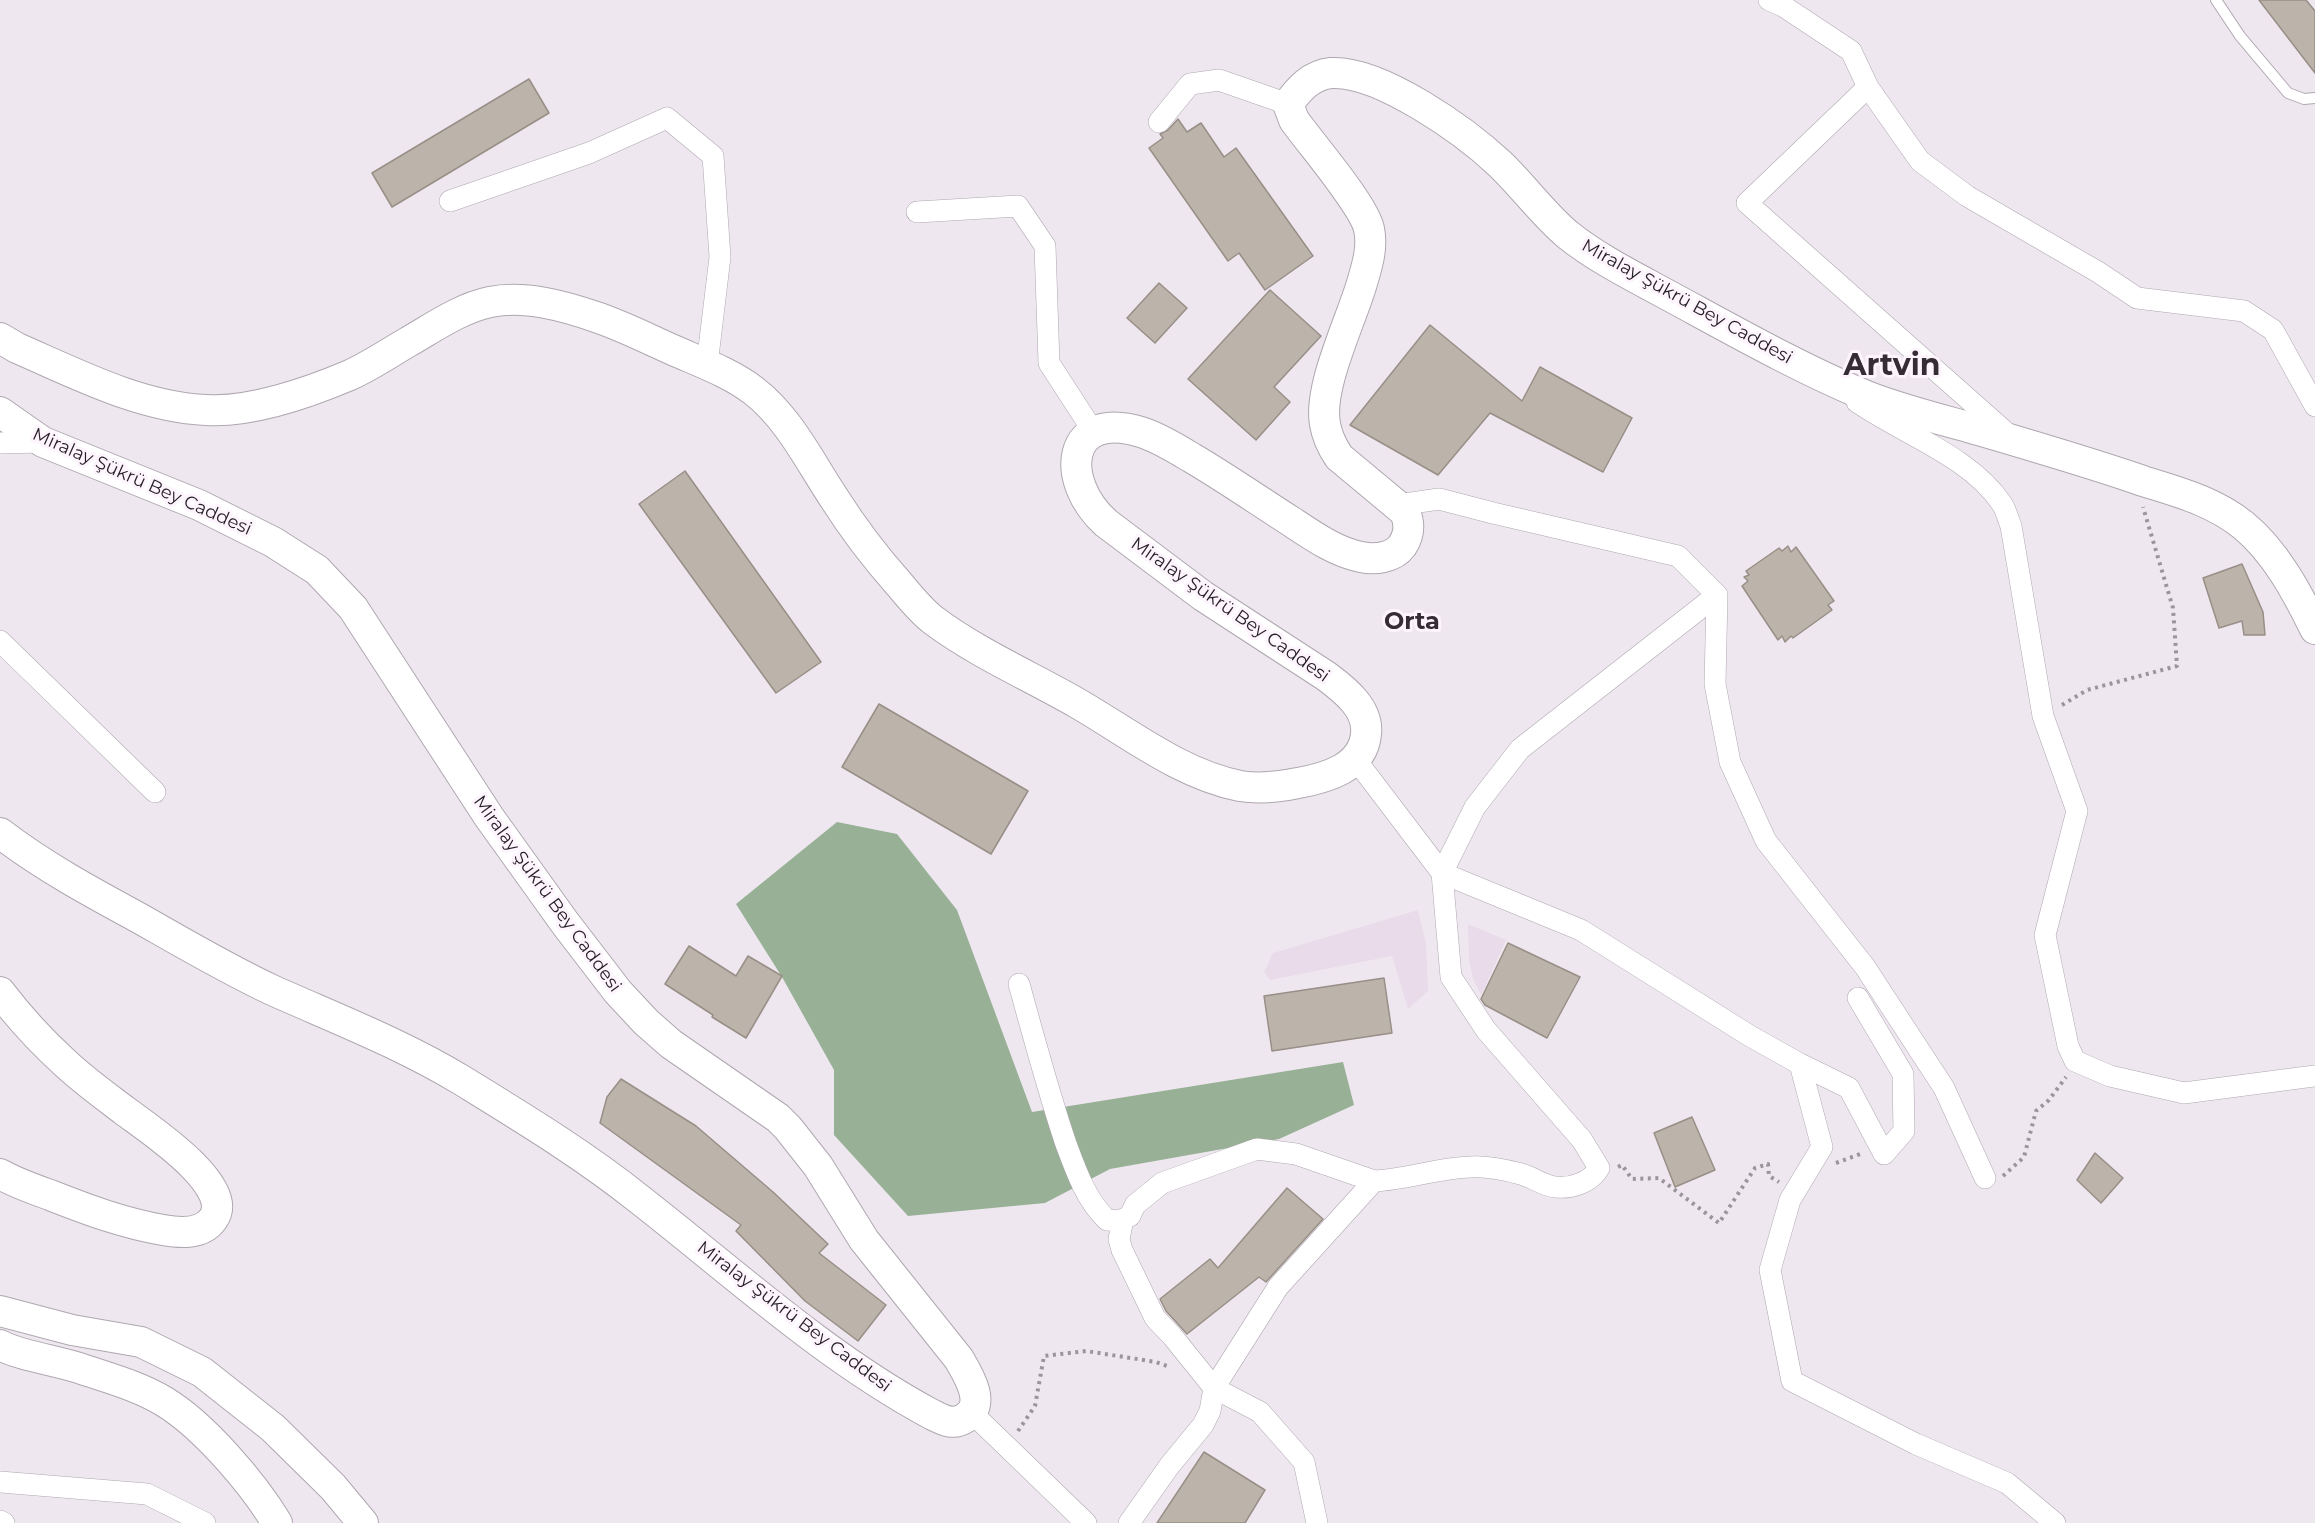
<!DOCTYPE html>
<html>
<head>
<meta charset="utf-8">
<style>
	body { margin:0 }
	canvas { display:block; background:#efe7f0 }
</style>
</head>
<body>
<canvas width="2315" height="1523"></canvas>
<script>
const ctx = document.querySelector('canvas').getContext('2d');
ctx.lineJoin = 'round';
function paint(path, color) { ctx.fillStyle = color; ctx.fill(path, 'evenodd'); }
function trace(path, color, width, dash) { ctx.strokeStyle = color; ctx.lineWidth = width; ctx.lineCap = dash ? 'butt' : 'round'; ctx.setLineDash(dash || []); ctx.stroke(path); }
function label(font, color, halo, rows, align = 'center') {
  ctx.font = font + ' Montserrat,sans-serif'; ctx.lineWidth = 6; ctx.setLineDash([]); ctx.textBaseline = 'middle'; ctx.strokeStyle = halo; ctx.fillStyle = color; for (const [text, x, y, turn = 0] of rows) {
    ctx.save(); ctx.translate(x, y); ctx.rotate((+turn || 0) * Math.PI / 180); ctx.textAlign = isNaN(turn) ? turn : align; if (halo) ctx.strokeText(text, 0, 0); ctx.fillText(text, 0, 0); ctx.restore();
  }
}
const built = new Path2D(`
	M1418 910 1426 944 1428 991 1408 1009 1392 956 1270 980 1264 972 1273 953Z
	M1468 924 1506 940 1481 995 1473 979 1469 960Z`);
const forest = new Path2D(`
	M837 822 897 834 957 910 1032 1112 1343 1062 1354 1105 1279 1139 1110 1169 1045 1203 908 1216 834 1135V1070L782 977 736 904Z`);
const building = new Path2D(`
	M2259 0H2306L2315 11V73Z
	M529 79 549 113 392 207 372 173Z
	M1178 119 1187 132 1201 123 1224 157 1236 148 1313 256 1265 290 1239 253 1228 261 1149 148 1163 138 1160 134 1168 130Z
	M1159 283 1187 308 1155 343 1127 318Z
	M1270 290 1321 336 1274 387 1290 402 1256 440 1188 379Z
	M1430 325 1522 401 1540 367 1632 418 1603 472 1490 413 1438 475 1350 425Z
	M685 471 821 662 776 693 639 504Z
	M1788 546 1791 552 1796 547 1834 601 1828 605 1832 610 1793 638 1791 636 1785 642 1782 636 1778 640 1742 586 1748 581 1744 577 1749 575 1746 571 1779 548 1782 551Z
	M2242 564 2263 612 2265 635H2244L2242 621 2219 628 2203 578Z
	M879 704 1028 791 991 854 842 767Z
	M1508 943 1580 977 1547 1038 1485 1005 1481 999Z
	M689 946 736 976 748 956 782 976 746 1038 712 1017 713 1015 665 984Z
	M1384 978 1392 1033 1272 1051 1264 996Z
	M621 1079 696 1126 773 1192 828 1244 819 1253 886 1305 858 1341 805 1301 736 1231 741 1225 600 1123 607 1097Z
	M1692 1117 1715 1170 1675 1187 1654 1133Z
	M2095 1153 2123 1178 2101 1203 2077 1180Z
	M1287 1188 1323 1219 1266 1282 1259 1277 1187 1334 1166 1311 1160 1299 1210 1259 1218 1268Z
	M1204 1452 1265 1490 1245 1523H1157Z`);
const path = new Path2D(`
	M2062 705 2087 690 2177 666 2173 608 2143 507
	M1836 1163 1863 1153
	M1618 1167 1622 1165 1632 1179 1659 1178 1719 1223 1755 1168 1768 1164 1769 1176 1779 1182
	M2003 1176 2024 1157 2036 1111 2049 1100 2066 1077
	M1018 1431 1035 1406 1044 1356 1086 1351 1156 1362 1170 1367`);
const service = new Path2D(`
	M2216 0 2240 36 2288 93 2304 99 2315 98`);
const minor = new Path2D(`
	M1769 0 1783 6 1851 51 1868 87 1920 161 1967 196 2098 272 2137 298 2244 311 2273 330 2315 406
	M1868 87 1747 203 2010 436
	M1159 122 1190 84 1219 80 1288 104
	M450 201 589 153 667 118 713 156 720 257 707 365
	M917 212 1018 206 1045 246 1049 363 1093 431
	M1857 402C1903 434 1970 456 2002 504 2006 510 2008 519 2011 526L2043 716 2077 811 2045 935 2068 1046 2075 1061 2110 1076 2184 1093 2315 1076
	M0 443 43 442
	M1398 505 1439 499 1493 513 1678 556 1717 595 1715 684 1730 762 1766 841 1865 967 1944 1088 1985 1178
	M1717 595 1520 749 1475 807 1442 873 1581 930 1750 1036 1800 1064 1822 1147 1790 1200 1770 1270 1792 1381 1916 1444 2007 1483 2055 1523
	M0 641 155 792
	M1019 984C1034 1038 1048 1091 1066 1144 1076 1171 1086 1200 1107 1220L1119 1221 1130 1216 1135 1205 1162 1183 1257 1149 1296 1154 1374 1181C1406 1180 1437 1168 1470 1167 1485 1166 1506 1170 1521 1174 1532 1177 1544 1186 1555 1187 1572 1189 1591 1182 1599 1168L1582 1140 1486 1030 1451 977 1442 873 1356 760
	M1800 1064 1849 1088 1884 1154 1904 1131 1903 1074 1858 998
	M1123 1219 1119 1239 1122 1250 1155 1318 1173 1337 1214 1388 1210 1411 1203 1425 1170 1465 1129 1523
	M972 1413 1086 1523
	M0 1482 147 1494 205 1523
	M0 1521 4 1523
	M1317 1523 1304 1462 1260 1412 1214 1388 1278 1287 1374 1181`);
const secondary = new Path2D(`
	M0 338 17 348C77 374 140 407 206 410 250 413 310 392 350 375 370 366 389 353 408 342 434 327 461 308 490 302 525 295 564 306 596 317 623 326 648 339 673 350 700 362 731 373 754 391 789 418 810 462 834 498 853 528 875 557 899 584 909 596 921 611 933 620 977 653 1030 676 1077 703 1129 733 1180 774 1240 786 1259 789 1279 787 1298 783 1326 778 1363 768 1366 734 1369 709 1345 690 1326 676L1203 596 1106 523C1059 481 1065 407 1144 433 1161 439 1177 449 1192 458 1226 478 1259 501 1292 522 1313 536 1336 552 1361 557 1375 560 1393 558 1402 546 1410 534 1410 524 1405 512L1339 457C1333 448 1327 436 1325 424 1318 387 1351 321 1362 283 1367 266 1373 248 1369 229 1364 205 1311 144 1294 120L1288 104C1299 89 1311 75 1331 73 1380 70 1466 132 1500 164 1524 187 1543 214 1568 235 1593 255 1623 271 1651 286 1722 324 1794 366 1869 397 1900 409 1935 418 1968 427 2026 444 2085 461 2143 481 2178 492 2213 501 2243 525 2275 551 2297 592 2315 629
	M0 412 43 442 199 505 273 542 317 570 353 608 489 817 565 923 618 992 646 1022 671 1044 778 1118 788 1128 818 1166 864 1240 959 1359C969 1376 987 1405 965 1418 953 1426 943 1420 931 1414 825 1357 734 1273 639 1199 584 1155 523 1118 463 1081 402 1044 337 1019 272 990 227 969 183 943 139 918 91 892 43 866 0 833
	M0 992C19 1017 41 1041 64 1062 83 1080 104 1095 125 1111 146 1127 237 1186 213 1219 202 1235 180 1233 163 1230 123 1223 88 1210 50 1195 33 1189 16 1183 0 1174
	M0 1311 72 1330 141 1342 202 1372 273 1428 333 1487 363 1523
	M0 1345C17 1355 58 1361 79 1368 108 1378 139 1386 165 1402 204 1426 253 1483 277 1523`);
const streetNames = [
	["Miralay Şükrü Bey Caddesi",1687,302,29],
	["Miralay Şükrü Bey Caddesi",142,482,24],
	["Miralay Şükrü Bey Caddesi",1230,610,35],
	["Miralay Şükrü Bey Caddesi",547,894,54],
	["Miralay Şükrü Bey Caddesi",794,1317,37]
];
const districtNames = [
	["Orta",1412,622]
];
const townNames = [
	["Artvin",1892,366]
];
paint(built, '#e9dbea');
paint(forest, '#98b196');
paint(building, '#bcb3ab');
trace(building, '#988f87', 1.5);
trace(service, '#afa7b0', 12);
trace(minor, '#afa7b0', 22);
trace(secondary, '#afa7b0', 32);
trace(path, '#9a949b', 4, [3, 4.5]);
trace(service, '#fff', 10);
trace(minor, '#fff', 21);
trace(secondary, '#fff', 30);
label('18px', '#221f23', '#fdf4fd', streetNames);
label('bold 24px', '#342d34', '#fdf4fd', districtNames);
label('bold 30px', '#342d34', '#fdf4fd', townNames);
</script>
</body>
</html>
